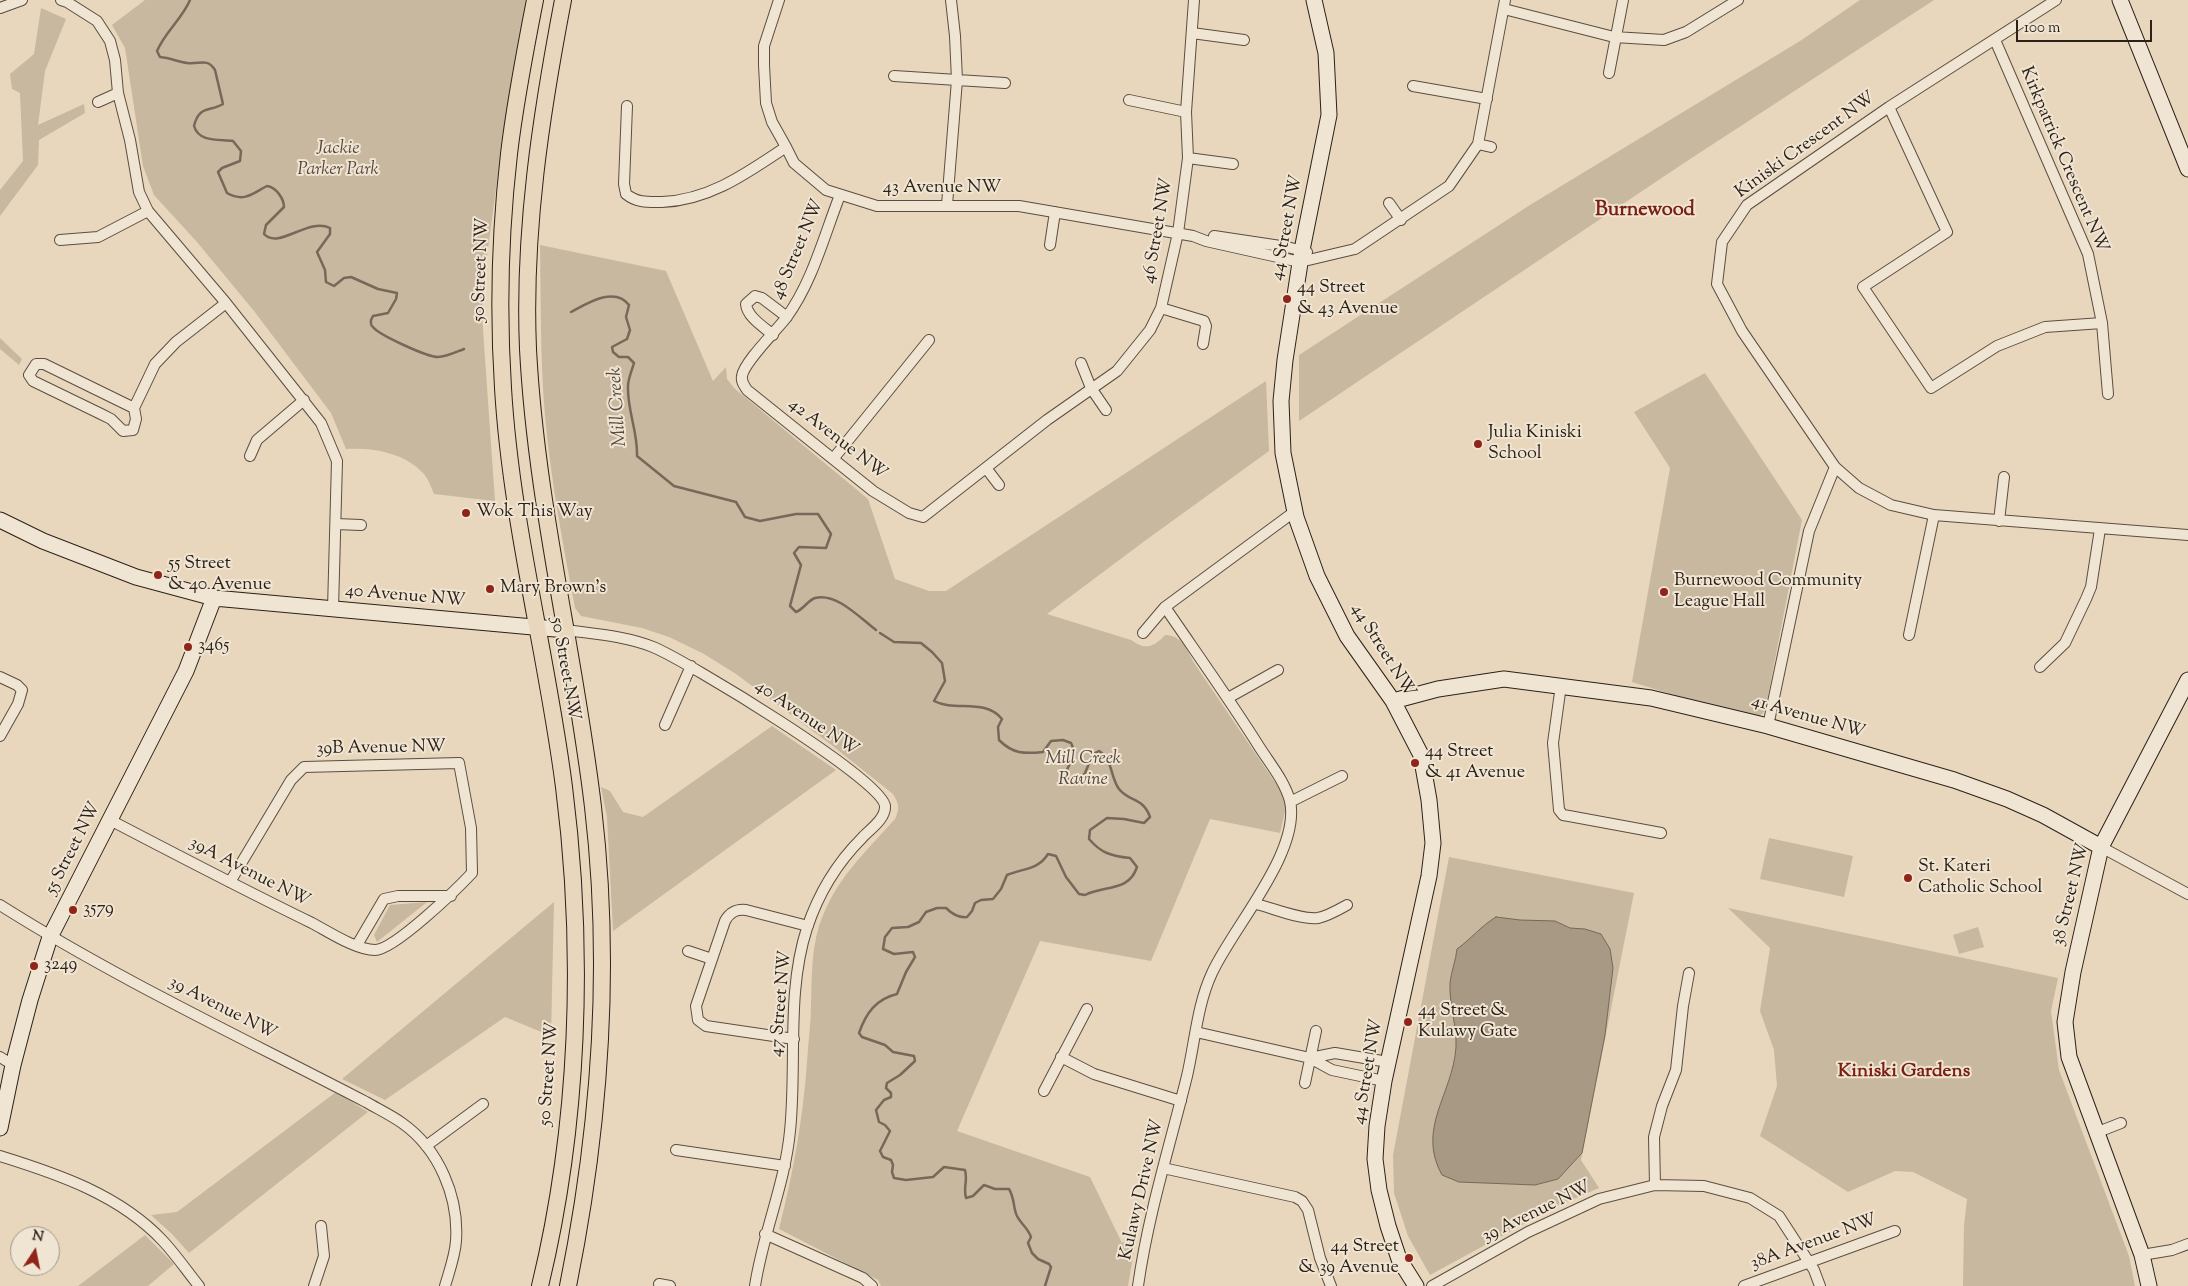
<!DOCTYPE html>
<html>
<head>
<meta charset="utf-8">
<style>
	body { margin:0 }
	#map { position:relative; width:2188px; height:1286px; overflow:hidden; background:#e8d7bc; font-family:"Sorts Mill Goudy",serif }
	canvas { display:block }
	.north { position:absolute; left:10px; top:1226px; width:50px; height:50px; box-sizing:border-box; background:#f0e5d3; border:1px solid #a19789; border-radius:50%; rotate:11deg; font-size:14px; font-weight:700; line-height:20px; text-align:center; color:#2b2119 }
	.north::after { content:''; display:block; margin:auto; width:18px; height:22px; background:#8f2418; clip-path:polygon(50% 0,100% 100%,50% 72%,0 100%) }
	.scale { position:absolute; left:2016px; top:20px; width:136px; height:22px; box-sizing:border-box; border:2px solid #2b2119; border-top:0; padding-left:6px; font-size:15px; line-height:18px; white-space:nowrap; color:#2b2119; -webkit-text-stroke:4px #f0e5d3; paint-order:stroke }
</style>
</head>
<body>
<div id="map">
<canvas width="2188" height="1286"></canvas>
<div class="north">N</div>
<div class="scale">100 m</div>
</div>
<script>
const ctx = document.querySelector('canvas').getContext('2d');
ctx.lineJoin = 'round';
function paint(path, color) { ctx.fillStyle = color; ctx.fill(path, 'evenodd'); }
function trace(path, color, width, dash) { ctx.strokeStyle = color; ctx.lineWidth = width; ctx.lineCap = dash ? 'butt' : 'round'; ctx.setLineDash(dash || []); ctx.stroke(path); }
function label(font, color, halo, rows, align = 'center') {
  ctx.font = font + ' "Sorts Mill Goudy",serif'; ctx.lineWidth = 4; ctx.setLineDash([]); ctx.textBaseline = 'middle'; ctx.strokeStyle = halo; ctx.fillStyle = color; for (const [text, x, y, turn = 0] of rows) {
    ctx.save(); ctx.translate(x, y); ctx.rotate((+turn || 0) * Math.PI / 180); ctx.textAlign = isNaN(turn) ? turn : align; if (halo) ctx.strokeText(text, 0, 0); ctx.fillText(text, 0, 0); ctx.restore();
  }
}
const green = new Path2D(`
	M145 0H526L504 129 483 286 482 315 495 501 434 494C431 487 428 478 423 473 402 452 374 448 346 449L331 413 254 311 197 242 154 195 143 166 125 48 112 25Z
	M1860 0H1934L1681 165 1299 421V355L1530 205 1800 41Z
	M41 8 66 19 45 71 38 125 84 104 85 113 39 140 38 165 0 216V190L23 161 20 93 12 89 10 74 34 54Z
	M540 245 666 271 713 381 726 367 727 379 734 388 868 499 895 579 929 591H946L1266 381 1269 451 1146 540 1047 614 1131 640C1145 650 1153 648 1165 635 1182 635 1187 650 1194 663L1285 797 1286 807 1280 833 1210 819 1151 961 1040 941 957 1131 1090 1177 1122 1243 1137 1234 1128 1286H881L878 1280 779 1229C793 1174 803 1119 807 1062 808 1043 811 1024 811 1005 812 978 811 953 819 926 835 879 863 855 895 819 900 808 899 804 893 794L829 743 736 674 704 654 669 637 642 628 581 616 575 608C563 544 551 481 545 416 540 359 541 302 540 245Z
	M0 338 22 359 19 365 0 349Z
	M1705 373 1802 520 1765 711 1755 720 1632 682 1670 468 1634 412Z
	M772 726 836 770 613 931 607 817 601 787 610 791 623 812 643 817Z
	M1769 838 1853 856 1844 897 1760 879Z
	M1449 857 1634 893 1581 1160 1599 1188 1555 1207 1430 1275 1408 1236 1394 1193 1393 1155Z
	M427 902 377 942 374 935 390 905Z
	M554 902 551 1036 505 1017 385 1100 342 1079Z
	M1728 908 2058 978 2051 1011 2059 1070 2129 1256 2135 1286H1963L1964 1225 1967 1199 1913 1172 1895 1171 1848 1192 1760 1136 1777 1086 1774 1050 1760 1011 1770 948Z
	M1978 927 1984 947 1959 954 1953 935Z
	M336 1092 368 1112 189 1253 172 1234 151 1215 177 1212Z
	M145 1235 174 1264 148 1286H78Z`);
const water = new Path2D(`
	M1496 917 1520 920 1555 921 1570 928 1585 929 1601 934 1610 949 1613 968 1605 1035 1582 1153 1558 1179 1535 1185 1459 1182 1442 1175C1416 1128 1453 1094 1456 1047 1457 1026 1449 1004 1450 983 1451 972 1456 960 1457 949 1471 939 1481 926 1496 917Z`);
const stream = new Path2D(`
	M190 0C182 19 165 32 157 51L160 57C171 58 178 62 187 63 199 65 207 57 215 70L223 104C210 112 199 105 194 126 199 143 220 139 233 141L241 151 240 161 222 168 218 172 227 193C245 203 253 193 267 186 276 187 284 199 284 207L266 225 264 234C279 250 308 217 330 228V234L317 252 325 270 326 282 334 286 344 278 351 277 378 289 397 293 396 299 388 313 373 316 371 320C371 323 370 325 373 327 379 335 427 357 438 357 446 357 456 352 464 349
	M571 312C588 303 615 286 629 305L626 317 630 330 627 339 612 347 613 352 619 357H628L634 363C632 370 628 379 628 386 627 410 638 432 637 456L674 486 736 502 745 517 760 521 796 514H818L831 534 826 548 799 547 794 553 801 565 790 606 796 612C804 609 807 601 815 598 836 592 860 618 876 630
	M880 633 894 642 921 643 932 652 942 663 945 681 934 701C955 712 985 698 1002 719L998 727 999 740C1013 754 1024 754 1043 752L1051 741 1063 740 1071 743 1075 752 1066 772 1068 779 1078 781 1085 773 1093 754 1099 751C1113 759 1110 777 1119 789 1129 802 1143 797 1150 817L1144 823 1124 819 1107 818 1090 830 1089 839C1101 853 1111 856 1130 858L1137 867C1129 892 1105 885 1085 895L1079 894 1066 877 1056 856 1048 854C1038 870 1024 868 1007 875L1001 889 993 899 981 900 975 903 972 911 967 917C958 918 952 914 946 908H937L926 912 919 922 908 927 892 928 885 937 883 949 894 954 913 952 915 957 906 972 897 994C876 999 866 1013 859 1033L862 1037 885 1045 893 1052 914 1056 915 1061 900 1075 887 1083 886 1088 891 1093V1097L884 1100 876 1110 879 1122 885 1125 890 1131 880 1151 883 1157 891 1160 893 1165 892 1172 894 1178 906 1180 933 1177 944 1167 965 1170C968 1180 963 1188 966 1198L973 1196 984 1185 995 1189H1009C1015 1199 1013 1208 1017 1216 1021 1224 1028 1228 1031 1237L1028 1243 1032 1253 1038 1259 1049 1264 1051 1267 1045 1286`);
const street = new Path2D(`
	M61 0 67 2 97 21 110 41 115 60 118 93 130 140 139 192 148 211 226 303 321 423 337 461 333 609
	M779 0 764 46V65L766 103 772 122 786 147
	M2056 0 1889 107 1747 205 1722 242 1717 284 1742 331 1835 467 1859 488 1891 505 1934 515 2188 535
	M0 8 22 0
	M1504 9 1614 37 1664 40 1686 32 1738 0
	M1192 33 1244 40
	M1995 40 2088 254 2102 323 2108 394
	M1609 73 1623 0
	M894 76 1005 83
	M1413 86 1487 99
	M1129 100 1186 112
	M98 102 118 93
	M627 106 624 184 626 194C637 203 648 202 662 202 710 200 747 173 786 147L794 163 826 190 877 206H1019L1193 236 1206 241 1300 262 1355 249 1449 186 1478 144 1505 0
	M1889 107 1947 232 1863 287 1931 388 1997 346 2045 327 2102 323
	M1478 144 1491 147
	M1188 158 1233 164
	M840 195C824 236 812 283 786 318 776 331 744 362 742 376 741 382 744 385 747 390L873 491 909 513 923 517 1047 420 1117 371 1150 330 1161 308 1178 233 1188 158 1186 112 1194 0
	M1389 203 1401 220
	M947 205 957 80 955 36 951 0
	M1214 236 1287 247 1307 252
	M60 240 98 237 148 211
	M1050 245 1055 212
	M1161 308 1204 321 1206 326 1203 344
	M773 335C764 327 747 317 746 304L755 296 762 298 787 317
	M1081 363 1091 388 1106 410
	M134 408 44 364H36L29 375 33 381 101 414 111 419 123 431 133 430 136 419 134 408 155 364 176 342 226 303
	M250 456 257 440 304 400
	M833 459 929 340
	M986 468 999 485
	M1999 521 2004 477
	M336 524 361 525
	M566 630C595 634 626 636 653 647 685 660 882 779 885 806 886 819 869 830 862 838 837 863 818 895 807 928 786 993 797 1064 790 1131 785 1184 763 1233 755 1286
	M1143 633 1165 607 1294 512
	M1909 635 1934 515
	M2040 667 2065 643 2086 599 2091 587 2100 529
	M0 677 17 685 22 690 18 704 0 736
	M1561 685 1553 743 1559 810 1563 815 1569 816 1661 833
	M1228 698 1278 670
	M665 725 691 666
	M1768 726 1809 531 1835 467
	M1290 802 1342 776
	M110 820C177 855 244 890 312 923 329 932 356 950 375 950 394 950 457 889 472 873L471 828 459 763 304 767 291 780 230 882
	M2101 847 2188 894
	M1256 904C1273 908 1301 920 1318 918 1328 916 1338 910 1347 905
	M0 905C117 979 243 1038 366 1102 378 1109 391 1115 402 1123 439 1149 459 1197 456 1241 455 1256 449 1272 445 1286
	M357 945 384 899 398 896H451
	M688 951 712 959
	M1196 1032 1310 1058 1332 1070 1384 1081
	M794 1039 706 1026 698 1020 696 1006 725 921C730 912 736 909 746 910L808 926
	M0 1057 13 1065
	M1061 1057 1094 1074 1181 1101
	M1310 1058 1335 1053 1388 1062
	M1305 1083 1316 1031
	M1044 1091 1087 1009
	M2098 1132 2121 1123
	M426 1146 483 1104
	M676 1150 785 1166
	M0 1156C58 1174 120 1195 163 1241 176 1255 187 1271 199 1286
	M1163 1168 1295 1197 1302 1201 1308 1210 1320 1258 1331 1286
	M1655 1185 1654 1137 1662 1106 1676 1070 1683 1006 1689 973
	M765 1234 863 1278 872 1286
	M2142 1255 2172 1250 2188 1244
	M659 1284 670 1286
	M314 1286 324 1256 321 1226
	M1138 1286C1148 1215 1170 1145 1187 1076 1195 1042 1197 1005 1212 973 1233 927 1301 852 1290 801 1285 782 1271 765 1260 748 1230 700 1197 654 1165 607
	M1432 1286 1528 1232 1599 1199 1655 1185 1704 1186 1750 1198 1779 1216 1814 1270 1820 1286
	M1744 1286 1895 1231`);
const secondary = new Path2D(`
	M1314 0 1326 53 1329 115 1302 250 1285 360 1281 401 1283 453 1296 517 1317 576 1347 636 1393 701 1421 755 1429 800 1433 843 1429 876 1384 1081 1377 1126 1375 1159 1379 1190 1388 1226 1399 1259 1416 1286
	M2120 0 2188 169
	M0 520 43 541 136 577 214 598 566 630
	M1393 701 1438 689 1504 679 1651 698 1768 726 1954 780 2007 799 2043 815 2101 847
	M0 1128 13 1065 30 1000 50 937 186 671 214 598
	M2149 1286 2142 1255 2069 1057 2065 1022 2073 972 2101 847 2188 680`);
const primary = new Path2D(`
	M535 0C525 51 515 102 509 154 500 232 498 310 503 388 511 523 547 654 564 787 585 952 579 1125 540 1286
	M563 0C541 115 523 232 528 349 536 504 575 654 593 807 612 968 600 1128 568 1286`);
const markers = [
	[1287,299,5,"#8f2418"],
	[1478,444,5,"#8f2418"],
	[466,513,5,"#8f2418"],
	[158,575,5,"#8f2418"],
	[490,589,5,"#8f2418"],
	[1664,592,5,"#8f2418"],
	[188,647,5,"#8f2418"],
	[1415,763,5,"#8f2418"],
	[1908,878,5,"#8f2418"],
	[73,910,5,"#8f2418"],
	[34,966,5,"#8f2418"],
	[1408,1022,5,"#8f2418"],
	[1409,1258,5,"#8f2418"]
];
const streetNames = [
	["Kiniski Crescent NW",1806,146,-36],
	["Kirkpatrick Crescent NW",2063,160,67],
	["43 Avenue NW",942,189],
	["44 Street NW",1288,228,-79],
	["46 Street NW",1159,231,-80],
	["48 Street NW",799,250,-67],
	["50 Street NW",482,270,-88],
	["42 Avenue NW",837,440,38],
	["40 Avenue NW",405,597,5],
	["44 Street NW",1382,651,58],
	["50 Street NW",564,669,80],
	["41 Avenue NW",1808,718,16],
	["40 Avenue NW",806,719,34],
	["39B Avenue NW",381,749,-1],
	["55 Street NW",74,849,-63],
	["39A Avenue NW",249,873,27],
	["38 Street NW",2072,895,-76],
	["47 Street NW",782,1004,-85],
	["39 Avenue NW",222,1009,27],
	["44 Street NW",1369,1072,-80],
	["50 Street NW",550,1074,-86],
	["Kulawy Drive NW",1143,1190,-77],
	["39 Avenue NW",1537,1213,-26],
	["38A Avenue NW",1814,1243,-20]
];
const parkNames = [
	["Jackie",338,150],
	["Parker Park",338,171],
	["Mill Creek",1083,760],
	["Ravine",1083,781]
];
const poiNames = [
	["44 Street",1297,289],
	["& 43 Avenue",1297,310],
	["Julia Kiniski",1488,434],
	["School",1488,455],
	["Wok This Way",476,513],
	["55 Street",168,565],
	["& 40 Avenue",168,586],
	["Burnewood Community",1674,582],
	["League Hall",1674,603],
	["Mary Brown's",500,589],
	["3465",198,647],
	["44 Street",1425,753],
	["& 41 Avenue",1425,774],
	["St. Kateri",1918,868],
	["Catholic School",1918,889],
	["3579",83,910],
	["3249",44,966],
	["44 Street &",1418,1012],
	["Kulawy Gate",1418,1033],
	["44 Street",1399,1248,"right"],
	["& 39 Avenue",1399,1269,"right"]
];
const waterNames = [
	["Mill Creek",619,407,-94]
];
const neighbourhoodNames = [
	["Kiniski Gardens",1904,1073]
];
const quarterNames = [
	["Burnewood",1645,212]
];
paint(green, '#c8b8a0');
paint(water, '#a89985');
trace(water, '#76695a', 1);
trace(stream, '#76695a', 2.5);
trace(street, '#5a4e42', 12);
trace(secondary, '#2b2119', 17);
trace(primary, '#2b2119', 18);
trace(street, '#f0e5d3', 10);
trace(secondary, '#f0e5d3', 15);
trace(primary, '#e8d7bc', 16);
for (const [x, y, r, color] of markers) { const dot = new Path2D(); dot.arc(x, y, r, 0, 2 * Math.PI); ctx.fillStyle = color; ctx.fill(dot); trace(dot, '#f0e5d3', 2); }
label('18px', '#2b2119', '#f0e5d3', streetNames);
label('italic 18px', '#52473b', '#f0e5d3', parkNames);
label('18px', '#2b2119', '#f0e5d3', poiNames, 'left');
label('italic 19px', '#574b3f', '#f0e5d3', waterNames);
label('bold 19px', '#7a1f14', '#f0e5d3', neighbourhoodNames);
label('bold 20px', '#7a1f14', '#f0e5d3', quarterNames);
</script>
</body>
</html>
